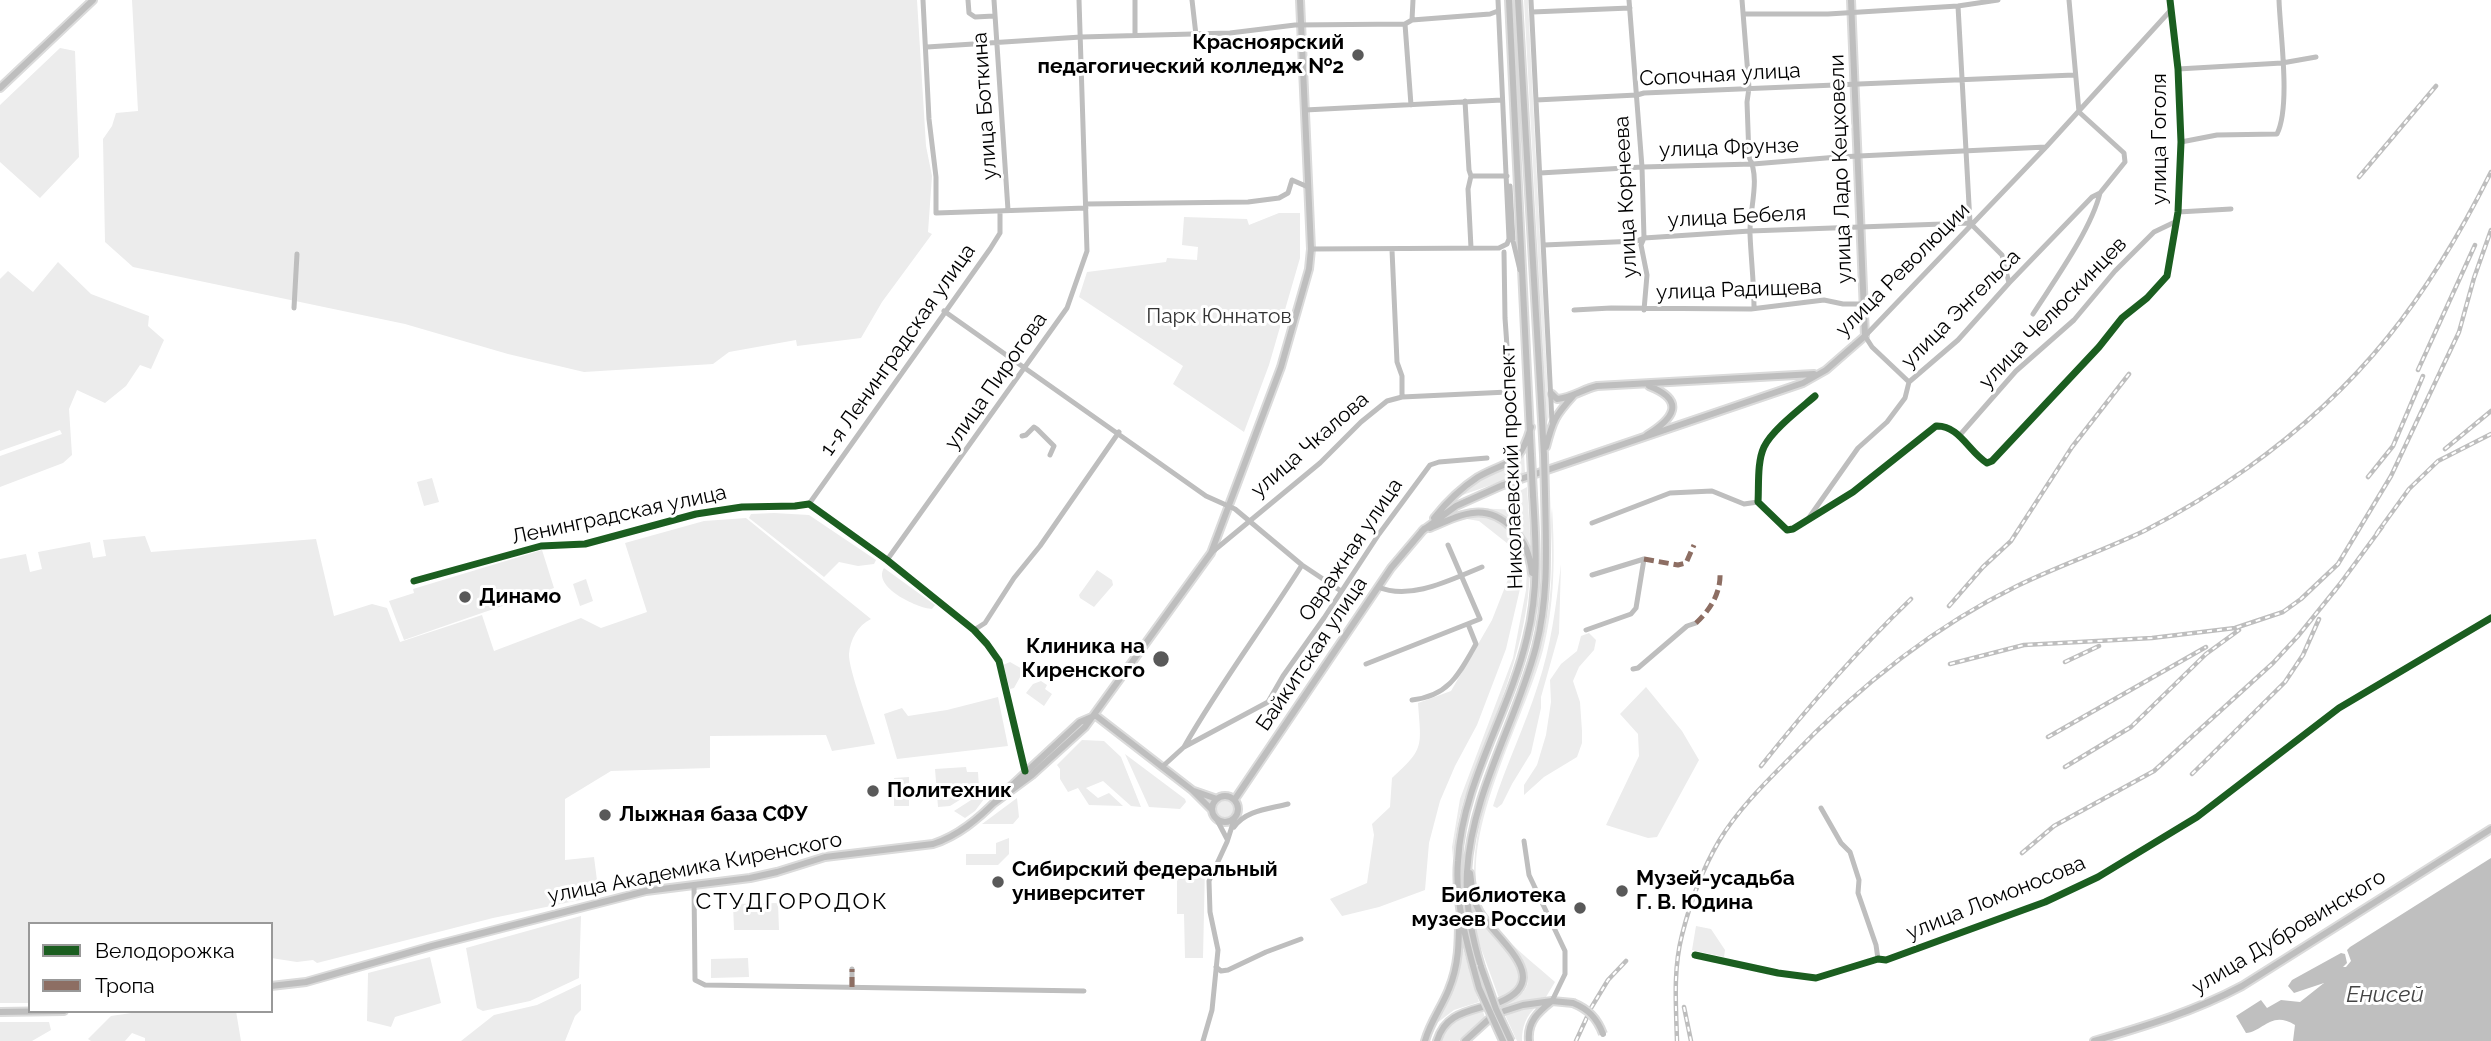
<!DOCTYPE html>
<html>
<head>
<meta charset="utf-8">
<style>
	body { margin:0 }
	#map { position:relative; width:2491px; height:1041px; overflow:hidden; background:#fff; font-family:Raleway,sans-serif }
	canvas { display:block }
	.legend { position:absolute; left:28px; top:922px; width:245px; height:91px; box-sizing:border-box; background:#fff; border:2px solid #999; margin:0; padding:9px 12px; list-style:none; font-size:21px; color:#000 }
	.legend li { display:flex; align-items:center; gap:14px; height:35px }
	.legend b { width:35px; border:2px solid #999 }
</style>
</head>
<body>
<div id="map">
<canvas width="2491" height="1041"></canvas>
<ul class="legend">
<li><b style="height:9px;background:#1b5e20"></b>Велодорожка</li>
<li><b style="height:9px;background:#8d6e63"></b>Тропа</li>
</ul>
</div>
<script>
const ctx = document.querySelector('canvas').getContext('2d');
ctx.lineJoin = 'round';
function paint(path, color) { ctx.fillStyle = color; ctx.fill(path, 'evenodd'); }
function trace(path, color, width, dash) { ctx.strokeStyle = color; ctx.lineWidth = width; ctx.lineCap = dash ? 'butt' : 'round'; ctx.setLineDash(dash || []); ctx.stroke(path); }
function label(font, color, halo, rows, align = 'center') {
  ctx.font = font + ' Raleway,sans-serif'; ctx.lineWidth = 6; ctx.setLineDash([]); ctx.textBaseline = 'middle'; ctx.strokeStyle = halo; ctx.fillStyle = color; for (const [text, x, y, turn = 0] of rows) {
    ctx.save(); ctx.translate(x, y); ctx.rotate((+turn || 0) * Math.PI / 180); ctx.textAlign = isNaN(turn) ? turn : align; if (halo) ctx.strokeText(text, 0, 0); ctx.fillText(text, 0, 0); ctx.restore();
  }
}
const green = new Path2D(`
	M132 0H917L926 146 932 176 928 232 932 234 882 302 861 338 797 346 796 340 729 352 713 364 584 372 508 354 405 324 133 267 105 242 103 139 112 126 116 113 138 111Z
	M1524 0H1528L1549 417 1547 422Z
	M60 48 75 51 79 157 40 198 0 162V105Z
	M1279 213H1300V258L1269 365 1244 432 1173 384 1183 366 1079 297 1087 272 1166 262 1167 258 1197 260 1198 247 1182 245 1184 217 1247 219 1249 225Z
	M58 262 91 294 149 316 148 326 164 340 151 369 140 365 126 386 105 403 77 390 69 409 72 455 63 463 0 487V456L62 434 60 430 0 451V279L8 271 33 292Z
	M1524 452 1525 473 1457 497 1477 481 1516 463Z
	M432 478 439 502 424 506 417 482Z
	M1527 487 1531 550C1517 530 1504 511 1477 508L1515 510 1516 493Z
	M1552 507C1555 556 1555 602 1543 650 1525 718 1459 833 1480 900 1490 931 1532 961 1555 982L1546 997 1501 1008 1500 1006C1561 984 1507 947 1487 918 1477 904 1474 885 1474 868 1477 789 1522 719 1541 644 1549 615 1552 585 1552 555 1552 538 1550 523 1552 507Z
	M774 513 809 515 876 560 874 564 858 566 839 562 824 577 749 518 751 514Z
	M1475 515C1480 515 1486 515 1491 516 1504 521 1524 541 1528 554 1532 567 1529 584 1528 597 1519 667 1491 725 1467 791 1459 813 1455 836 1453 859L1452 847 1460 799 1513 658 1526 590 1527 568 1522 555 1479 521 1467 519 1466 516Z
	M746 518 871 619C858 625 850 640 849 654 848 668 870 726 875 744L832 751 826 735 710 736V768L611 771 565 799V860L594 857 599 896 493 918 317 963 313 960 297 962 271 958V924H30V1003H0V559L26 554 30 572 42 569 38 552 90 542 93 558 106 556 103 540 145 536 151 552 316 539 334 616 372 604 387 608 400 642 482 615 494 651 581 618 601 628 647 612 625 543 704 521Z
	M542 550 554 588 404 640 389 601 414 593 413 589Z
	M1516 559 1521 565 1523 576 1506 649 1477 725 1455 766 1440 801 1429 843 1425 890 1379 907 1342 916 1330 899 1367 883 1374 835 1372 824 1390 807 1392 778C1425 748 1421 747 1418 703L1451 691 1492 620Z
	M1561 564 1559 633 1541 697V708L1531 753 1512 784 1502 804 1497 808 1493 806C1506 765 1525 726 1538 685 1551 646 1556 606 1561 564Z
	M884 568 935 605 932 609C917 608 872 587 884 568Z
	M1097 570 1112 580 1113 585 1094 607 1080 598 1079 595Z
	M586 579 593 601 580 606 573 584Z
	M1589 633 1596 640 1594 650 1579 667 1573 681 1580 702 1582 731V743L1577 757 1544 777 1524 795V785L1537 765 1546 735 1551 702 1550 680 1561 664 1577 651 1581 636Z
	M1010 662 1024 670 1014 688 1010 689 1003 665Z
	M1041 681 1047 685 1045 689 1052 694 1044 706 1026 693 1033 684Z
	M1646 687 1682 731 1699 760 1657 837 1648 838 1606 825 1639 756 1638 734 1620 714Z
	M998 697 1008 746 897 759 884 714 902 708 908 716 947 710Z
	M1082 740 1104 741 1121 757 1141 807 1131 806 1103 781 1086 788 1098 798 1109 793 1123 806 1089 805 1078 788 1068 792 1060 779V769L1057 765Z
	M1125 754 1185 799 1186 802 1180 809 1149 807Z
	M966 767 967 772H978L979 788 950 806 938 807 935 769Z
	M909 777V806H894V778Z
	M982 793 984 799 975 811 965 818 954 811Z
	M1017 798 1019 817 1013 824H982Z
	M1214 809a11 11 0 1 1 22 0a11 11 0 1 1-22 0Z
	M1009 838V854L998 865H966V854H996V843Z
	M1205 865 1203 958H1185L1184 914H1177V881L1185 870Z
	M778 903 779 930H734L733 904Z
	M1473 907C1480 919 1487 928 1495 939 1513 959 1537 982 1499 998L1478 940Z
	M581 916 579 978 530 1001 483 1011 477 1008 466 948Z
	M1696 926 1711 929 1725 950 1724 957 1692 950Z
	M1463 948 1479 1002 1454 1010 1437 1023 1455 982Z
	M430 957 441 1003 395 1017 391 1027 367 1021 368 973Z
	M748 958 749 977 711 978V959Z
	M581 984V1010L575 1016 565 1041H461L494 1015 537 1005Z
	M1537 1006C1526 1016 1522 1026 1522 1041H1517L1505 1015Z
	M145 1011H236L241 1041H145V1038L132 1033 125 1041H91L88 1039 111 1016Z
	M1483 1011 1485 1018 1459 1041H1440C1446 1022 1465 1015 1483 1011Z
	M0 1022H49L51 1030 32 1041H0Z`);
const water = new Path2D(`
	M2491 858V1041H2293L2295 1025C2271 1010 2263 1032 2246 1033L2236 1016 2261 1000 2267 1008 2281 1000 2300 1002 2324 983 2294 993 2288 986 2292 980 2341 953 2345 954 2347 963 2343 967H2346L2351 961 2347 950 2350 947Z`);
const minor = new Path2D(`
	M923 0 929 119 936 177V213L1086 208
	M968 0 969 13 975 17 994 16
	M994 0 1008 210
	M1135 0V35
	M1192 0 1196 35
	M1531 0 1552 422
	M1629 0 1642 167 1644 238 1641 245 1647 275 1644 310
	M1742 0 1749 88 1747 102 1749 157C1761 179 1749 210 1750 234 1751 259 1754 283 1754 307
	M1958 6 1970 223
	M1532 12 1630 8
	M1744 14H1828L1958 6 1998 0
	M927 47 1081 37 1230 33 1295 25 1405 24 1412 20 1490 14 1498 11
	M2178 69 2282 63 2316 57
	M1536 100 1637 95 1644 93 2074 75
	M1465 101 1469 170 1471 176 1468 189 1471 248
	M1411 105 1405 24 1412 20 1413 0
	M1305 110 1502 100
	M2181 142 2217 135 2277 134C2291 106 2280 32 2279 0
	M1540 173 1642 167 1753 164 1838 157 2046 147
	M1471 176H1507
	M1510 186 1513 241 1520 270
	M1086 204 1248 202 1279 198 1288 193 1292 180 1308 187
	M2178 212 2231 209
	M1544 245 1637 241 1644 238 1750 231 1970 223 2002 255 2009 283
	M1311 249C1374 249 1436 248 1499 248L1507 244 1509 239 1498 0
	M1392 250 1397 362 1402 376V397
	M294 308 297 254
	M1574 310 1611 308 1751 309 1824 300 1843 304H1864
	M944 311 1206 496 1235 509 1302 565 1341 591
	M2033 314C2054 281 2091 230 2100 193
	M1909 382 1872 347 1865 336 2046 147 2170 11
	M1815 396C1800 409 1772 430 1764 447 1757 462 1759 485 1758 502L1787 530 1793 529 1853 492 1936 426C1959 425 1969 452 1987 463L1992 461 2099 347 2122 318 2147 298 2167 276 2178 212 2181 142 2178 69 2170 0
	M1022 436 1026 435 1034 427 1037 429 1054 446 1050 455
	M1959 436 2016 371 2074 320 2115 271 2154 232 2177 221
	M809 504 990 249 1000 233V211
	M1808 519 1858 448 1887 422 1905 398 1909 382 1958 340 2009 283 2092 197 2100 193 2125 162 2124 153 2079 112 2069 0
	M1592 523 1670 493 1712 491 1744 504 1758 502
	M1211 553 1320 463 1361 422 1387 401 1402 397 1508 392 1510 389 1505 318 1504 252
	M887 560 1067 308 1087 251 1079 0
	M414 581 541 546 585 544 696 514 742 507 795 506 809 504 887 560 974 630 987 644 999 661 1025 771
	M1378 587C1411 601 1452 579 1482 567
	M974 630 985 623 1014 578 1040 546 1119 432
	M1586 630 1631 614 1636 608 1644 559 1592 575
	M1366 664 1480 619 1448 545
	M1633 669 1638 668 1687 626 1696 623
	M1412 700C1449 696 1459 674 1476 644L1468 624
	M1184 747C1220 684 1263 627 1302 565
	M1162 767 1184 747 1268 702 1283 676 1324 618 1379 534 1430 465 1439 462 1487 458
	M1821 808 1841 843 1850 852 1859 880 1858 893 1876 945 1878 959
	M1216 818 1227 839
	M1234 827C1246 810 1269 809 1288 804
	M1524 841 1529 875 1565 951V974L1552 1001
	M694 885 695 980 705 985 1084 991
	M1695 955 1778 973 1816 978 1878 959 1886 960 2045 902 2098 877 2197 817 2339 708 2491 618
	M1216 967 1221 971 1228 970 1266 952 1301 939
	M852 987V969
	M1203 1041 1212 1010 1218 950 1210 912 1209 881 1227 842 1234 820`);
const major = new Path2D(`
	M1509 0 1531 455
	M1518 0 1544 455
	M0 88 93 0
	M1552 394 1557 399C1572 398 1583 389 1597 386L1814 374
	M1647 435C1673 419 1687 401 1649 386
	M1546 447C1553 420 1555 416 1573 396
	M1434 518C1446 503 1461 488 1478 477 1510 459 1519 468 1531 427
	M1430 528C1460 515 1485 501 1512 528 1525 541 1530 555 1532 573
	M1422 531 1456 506 1503 485 1803 383 1826 370 1865 336 1851 0
	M1095 715 1192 790 1212 810
	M1007 790 1080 722 1094 716
	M1194 791 1217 799
	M1212 809a13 13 0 1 1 26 0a13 13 0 1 1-26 0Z
	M1235 799 1391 568 1424 529
	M994 803 1032 775 1085 727 1211 553 1281 367 1309 269 1311 249 1300 0
	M1470 873C1472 886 1472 899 1479 911 1494 938 1556 979 1500 1002
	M1473 966C1464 932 1455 896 1458 861 1462 783 1509 714 1527 638 1539 591 1536 543 1533 495
	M1481 967C1472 937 1465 903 1467 872 1472 792 1516 723 1536 647 1549 596 1546 545 1545 493
	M271 986 306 982 432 946 646 891 750 878 777 872 825 857 933 844C958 836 978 819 997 800
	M1504 1011 1523 1005 1552 1001
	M0 1012 64 1011
	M1425 1041C1430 1022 1442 1007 1449 989 1459 965 1459 942 1459 917
	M1437 1041C1444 1018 1460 1013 1482 1007
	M1465 1041 1488 1020
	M1529 1041C1527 1022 1538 1012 1552 1001L1573 1003
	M2094 1041C2146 1026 2195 1011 2242 986L2491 829`);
const rail = new Path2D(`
	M2359 177 2436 86
	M2418 370 2475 245
	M2445 449 2491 411
	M2368 477 2393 446 2423 376
	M2377 533 2409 489 2438 461 2491 434
	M2334 592 2382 527
	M1949 606 1983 567 2011 541 2072 447 2129 374
	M2065 662 2099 646
	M1950 664 2024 645 2152 638 2235 628 2283 612 2301 599 2338 564 2391 476 2459 332 2474 278 2491 230
	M2048 737 2206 647
	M1761 766C1807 708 1858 650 1911 599
	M2065 767 2131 727 2206 654 2239 630
	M2192 774 2285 682 2303 655 2319 619
	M2022 853 2054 826 2154 771 2273 663 2298 636 2340 584
	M1684 1007 1691 1041
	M1591 1008 1608 980 1626 961
	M1576 1041 1587 1017
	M1677 1041C1676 1005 1673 970 1682 935 1690 903 1702 870 1719 841 1737 811 1763 785 1788 760 1855 690 1929 629 2017 586 2058 566 2102 551 2144 531 2179 513 2214 492 2246 469 2361 387 2428 298 2491 172`);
const majorBridge = new Path2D(`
	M1531 455 1533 495
	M1544 455 1545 493
	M1473 966 1479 988 1503 1041
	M1481 967 1496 1009 1511 1041
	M1573 1003C1588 1009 1597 1018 1603 1034`);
const quiet = new Path2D(`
	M1644 559 1678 565 1686 563 1694 545
	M1696 623C1710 610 1721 593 1720 573
	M852 987V969`);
const cycleway = new Path2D(`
	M1815 396C1800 409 1772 430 1764 447 1757 462 1759 485 1758 502L1787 530 1793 529 1853 492 1936 426C1959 425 1969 452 1987 463L1992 461 2099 347 2122 318 2147 298 2167 276 2178 212 2181 142 2178 69 2170 0
	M414 581 541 546 585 544 696 514 742 507 795 506 809 504 887 560 974 630 987 644 999 661 1025 771
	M1695 955 1778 973 1816 978 1878 959 1886 960 2045 902 2098 877 2197 817 2339 708 2491 618`);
const markers = [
	[1358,55,7,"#595959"],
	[465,597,7,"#595959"],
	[1161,659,9,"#595959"],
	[873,791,7,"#595959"],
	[605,815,7,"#595959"],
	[998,882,7,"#595959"],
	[1622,891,7,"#595959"],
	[1580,908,7,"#595959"]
];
const poiNames = [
	["Красноярский",1344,43,"right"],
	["педагогический колледж №2",1344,67,"right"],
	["Динамо",479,597],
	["Клиника на",1145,647,"right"],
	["Киренского",1145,671,"right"],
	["Политехник",887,791],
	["Лыжная база СФУ",619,815],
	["Сибирский федеральный",1012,870],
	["университет",1012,894],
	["Музей-усадьба",1636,879],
	["Г. В. Юдина",1636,903],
	["Библиотека",1566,896,"right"],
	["музеев России",1566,920,"right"]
];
const streetNames = [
	["Сопочная улица",1720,75,-3],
	["улица Боткина",985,106,-94],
	["улица Гоголя",2160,139,-90],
	["улица Фрунзе",1729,148,-2],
	["улица Ладо Кецховели",1841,169,-92],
	["улица Корнеева",1626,197,-93],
	["улица Бебеля",1737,217,-3],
	["улица Революции",1903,270,-45],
	["улица Радищева",1739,290,-2],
	["улица Энгельса",1961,309,-45],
	["улица Челюскинцев",2053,313,-46],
	["1-я Ленинградская улица",898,350,-55],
	["улица Пирогова",996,381,-55],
	["улица Чкалова",1310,445,-41],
	["Николаевский проспект",1512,467,-92],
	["Ленинградская улица",619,515,-12],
	["Овражная улица",1351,550,-56],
	["Байкитская улица",1312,654,-56],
	["улица Академика Киренского",695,868,-11],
	["улица Ломоносова",1996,898,-22],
	["улица Дубровинского",2289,932,-31]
];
const parkNames = [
	["Парк Юннатов",1219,317]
];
const neighbourhoodNames = [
	["СТУДГОРОДОК",792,902]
];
const waterNames = [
	["Енисей",2385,995]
];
paint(green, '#ececec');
paint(water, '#bfbfbf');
trace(major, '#dbdbdb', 10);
trace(minor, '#bebebe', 5);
trace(major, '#bebebe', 6);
trace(rail, '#bebebe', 4.5);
trace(rail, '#fff', 2, [5]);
trace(majorBridge, '#dbdbdb', 10, []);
trace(majorBridge, '#bebebe', 6);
trace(quiet, '#8d6e63', 5, [10, 5]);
trace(cycleway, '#1b5e20', 7);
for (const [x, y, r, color] of markers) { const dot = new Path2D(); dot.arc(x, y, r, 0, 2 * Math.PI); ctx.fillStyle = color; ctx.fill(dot); trace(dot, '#fff', 2.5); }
label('bold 21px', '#000', '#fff', poiNames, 'left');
label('21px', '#000', '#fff', streetNames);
label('21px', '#333', '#fff', parkNames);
ctx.letterSpacing = '2px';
label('23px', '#000', '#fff', neighbourhoodNames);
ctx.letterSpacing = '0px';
label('italic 23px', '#444', '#fff', waterNames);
</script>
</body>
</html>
